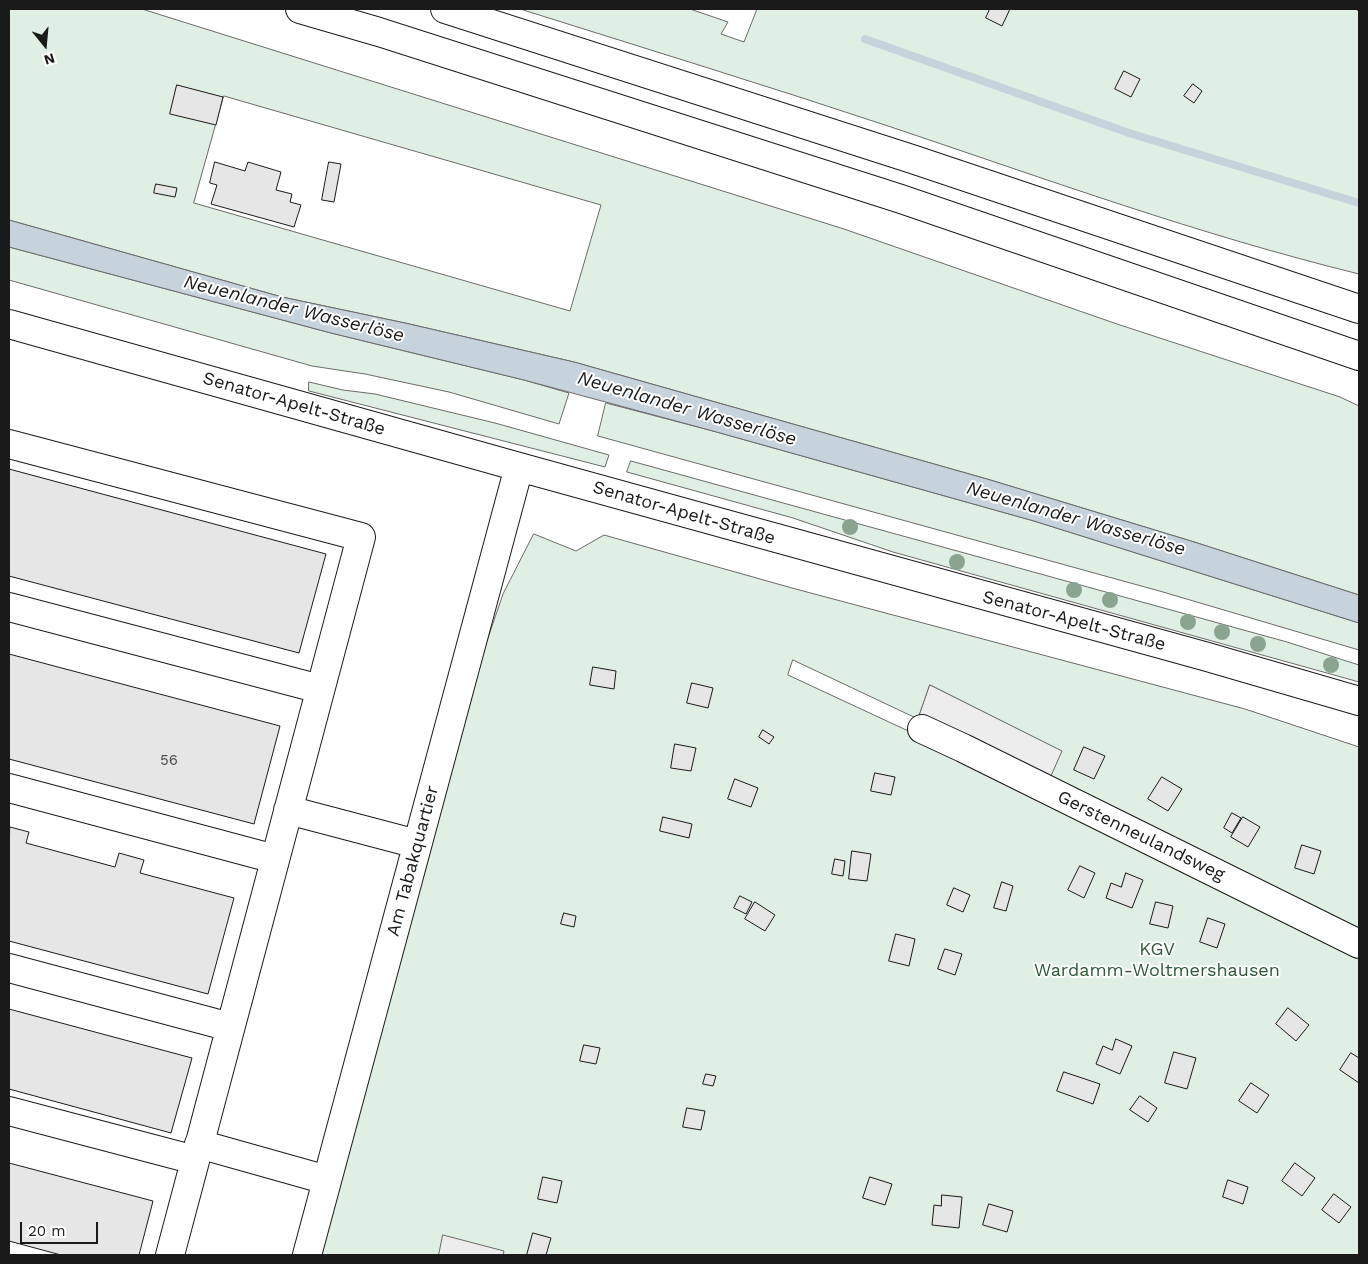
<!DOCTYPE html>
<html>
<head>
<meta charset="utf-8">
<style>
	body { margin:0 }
	#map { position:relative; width:1368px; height:1264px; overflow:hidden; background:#fff; font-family:"Work Sans",sans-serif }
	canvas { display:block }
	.frame { position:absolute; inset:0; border:10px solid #1a1a1a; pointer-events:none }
	.north { position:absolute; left:20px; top:20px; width:50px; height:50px; -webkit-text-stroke:4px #fff; paint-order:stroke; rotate:163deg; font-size:14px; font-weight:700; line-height:20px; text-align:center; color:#1a1a1a }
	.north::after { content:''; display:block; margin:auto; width:18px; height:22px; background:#1a1a1a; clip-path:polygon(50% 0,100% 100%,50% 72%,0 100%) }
	.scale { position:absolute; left:20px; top:1222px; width:78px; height:22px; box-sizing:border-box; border:2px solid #1a1a1a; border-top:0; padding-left:6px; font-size:15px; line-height:18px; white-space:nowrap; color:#1a1a1a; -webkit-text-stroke:4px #fff; paint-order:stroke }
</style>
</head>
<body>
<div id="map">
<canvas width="1368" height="1264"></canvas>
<div class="frame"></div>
<div class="north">N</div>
<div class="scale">20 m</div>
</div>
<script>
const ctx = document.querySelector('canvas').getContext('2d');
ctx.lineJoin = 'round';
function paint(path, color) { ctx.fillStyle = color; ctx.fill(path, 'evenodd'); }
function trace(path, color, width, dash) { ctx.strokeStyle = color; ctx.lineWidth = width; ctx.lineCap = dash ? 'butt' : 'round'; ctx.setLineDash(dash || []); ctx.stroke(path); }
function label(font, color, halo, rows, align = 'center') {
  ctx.font = font + ' "Work Sans",sans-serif'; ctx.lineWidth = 4; ctx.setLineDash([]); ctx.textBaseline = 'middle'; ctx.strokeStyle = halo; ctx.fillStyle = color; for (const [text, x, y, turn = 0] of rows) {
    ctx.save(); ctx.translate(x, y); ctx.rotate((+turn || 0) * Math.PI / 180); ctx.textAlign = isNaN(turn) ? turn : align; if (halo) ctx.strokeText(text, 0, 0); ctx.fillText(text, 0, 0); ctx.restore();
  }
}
const green = new Path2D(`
	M9 9H142L844 229 1117 324 1340 397 1359 406V595L1191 541 987 479 574 362 405 323 282 297 9 220ZM224 96 601 205 570 311 194 203Z
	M520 9H690L728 22 721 34 744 42 757 9H1356L1359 12V274C1200 235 1046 179 891 127 768 86 644 48 520 9Z
	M9 247 331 333 524 380 569 393 559 424 449 392 365 374 312 366 9 280Z
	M309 382 343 390 375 394 495 423 609 455 605 467 309 391Z
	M606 403 713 431 1034 521 1359 623V650L1163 592 598 436Z
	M631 461 1287 642 1359 665V682L893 552 793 518 627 472Z
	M534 534 576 551 604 535 792 588 1245 709 1359 747V1255H321L463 711 503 594ZM793 660 918 719 930 685 1061 751 932 742 788 675Z`);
const parking = new Path2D(`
	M930 685 1062 751 1042 796 913 734Z
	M443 1235 504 1251 503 1255H439Z`);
const water = new Path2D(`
	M9 220 282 297 405 323 574 362 987 479 1191 541 1359 595V623L1034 521 713 431 524 380 331 333 9 247Z`);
const stream = new Path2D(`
	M865 39 1129 133 1359 203`);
const building = new Path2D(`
	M990 9H1010L1002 26 986 18Z
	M1124 71 1140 79 1131 97 1115 89Z
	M1193 84 1202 91 1194 103 1184 96Z
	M177 85 223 97 216 125 170 114Z
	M215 162 245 171 248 162 281 172 276 190 292 194 290 202 301 205 294 227 211 204 217 185 210 183Z
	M329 162 341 164 334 202 322 200Z
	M156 184 177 188 175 197 154 193Z
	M9 469 326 554 299 653 9 576Z
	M9 654 280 726 254 824 9 759Z
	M593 667 616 671 614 689 590 685Z
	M692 683 713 688 708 708 687 703Z
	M763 730 774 737 769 744 759 737Z
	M675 744 696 748 691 771 671 768Z
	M1084 747 1105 756 1094 779 1074 770Z
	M875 773 895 777 891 795 871 791Z
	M1162 777 1182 789 1168 811 1148 799Z
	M735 779 758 788 751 807 728 799Z
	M1232 813 1241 818 1232 833 1224 828Z
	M663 817 692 824 689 838 660 831Z
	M1243 817 1260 827 1248 847 1231 837Z
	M10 827 29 832 26 843 115 867 119 853 144 860 140 873 234 898 208 994 9 941Z
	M1302 845 1321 851 1314 874 1295 868Z
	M852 851 871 854 867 881 849 879Z
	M835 859 845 861 843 876 832 874Z
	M1080 866 1095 873 1084 898 1068 890Z
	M1126 873 1143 880 1132 908 1106 898 1111 883 1121 887Z
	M1002 882 1013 886 1006 911 994 908Z
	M954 888 970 895 963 912 947 905Z
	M740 896 752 902 746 914 734 908Z
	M755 902 775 915 765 931 745 919Z
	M1156 902 1173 906 1168 928 1150 924Z
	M564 913 576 916 574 927 561 924Z
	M1208 918 1225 924 1217 948 1200 942Z
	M896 934 915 939 909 966 889 961Z
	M945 949 962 954 955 975 938 969Z
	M1288 1008 1309 1025 1296 1041 1276 1024Z
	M9 1009 192 1058 171 1133 9 1089Z
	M1116 1039 1132 1046 1120 1074 1096 1064 1103 1046 1112 1050Z
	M584 1045 600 1048 596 1064 580 1061Z
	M1174 1052 1196 1058 1187 1089 1165 1083Z
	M1351 1053 1359 1058V1083L1340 1070Z
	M1064 1072 1100 1084 1093 1104 1057 1091Z
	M706 1074 716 1076 713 1086 703 1084Z
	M1251 1083 1269 1095 1257 1113 1239 1101Z
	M1140 1096 1157 1108 1148 1122 1130 1110Z
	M687 1108 705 1111 701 1130 683 1127Z
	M9 1163 153 1201 139 1255H61L9 1241Z
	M1295 1163 1315 1178 1302 1196 1282 1181Z
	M543 1177 562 1181 557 1203 538 1199Z
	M870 1177 892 1184 885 1205 863 1198Z
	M1228 1180 1248 1187 1243 1204 1223 1197Z
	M1334 1194 1351 1207 1339 1223 1322 1210Z
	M942 1195 962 1197 959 1228 932 1225 934 1205 941 1206Z
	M989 1204 1013 1211 1007 1232 983 1225Z
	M533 1233 551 1238 546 1255H527Z`);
const minor = new Path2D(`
	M9 324 519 467 1204 656 1359 701
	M9 444 361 537 170 1255
	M9 607 320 689
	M922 729 963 748 1359 944
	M9 788 275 859
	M288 810 417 844
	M9 968 230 1027
	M9 1111 195 1160
	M199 1144 327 1180
	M307 1255 519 467`);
const highway = new Path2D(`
	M300 9 379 32 901 199 1359 356
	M445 9 912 159 1359 309`);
const trees = [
	[850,527],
	[957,562],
	[1074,590],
	[1110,600],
	[1188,622],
	[1222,632],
	[1258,644],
	[1331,665]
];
const numberNames = [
	["56",169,761]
];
const streetNames = [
	["Senator-Apelt-Straße",294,404,16],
	["Senator-Apelt-Straße",684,513,16],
	["Senator-Apelt-Straße",1074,621,15],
	["Gerstenneulandsweg",1141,836,26],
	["Am Tabakquartier",413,861,-75]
];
const parkNames = [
	["KGV",1157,950],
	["Wardamm-Woltmershausen",1157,971]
];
const waterNames = [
	["Neuenlander Wasserlöse",294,309,14],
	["Neuenlander Wasserlöse",687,409,16],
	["Neuenlander Wasserlöse",1076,519,16]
];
paint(green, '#e0efe3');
trace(green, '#6a6a6a', 1);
paint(parking, '#ededed');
trace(parking, '#6a6a6a', 1);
paint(water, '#c6d2dc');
trace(water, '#6a6a6a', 1);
trace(stream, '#c6d2dc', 8);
paint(building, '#e6e6e6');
trace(building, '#1a1a1a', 1);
trace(minor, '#1a1a1a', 30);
trace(highway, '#1a1a1a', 30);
trace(minor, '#fff', 28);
trace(highway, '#fff', 28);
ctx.fillStyle = '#8aa48f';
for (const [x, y] of trees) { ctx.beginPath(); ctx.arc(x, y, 8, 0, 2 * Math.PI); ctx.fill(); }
label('15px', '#4d4d4d', null, numberNames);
label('18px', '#1a1a1a', '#fff', streetNames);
label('18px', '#2b5a34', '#fff', parkNames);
label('italic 19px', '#1a1a1a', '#fff', waterNames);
</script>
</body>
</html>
